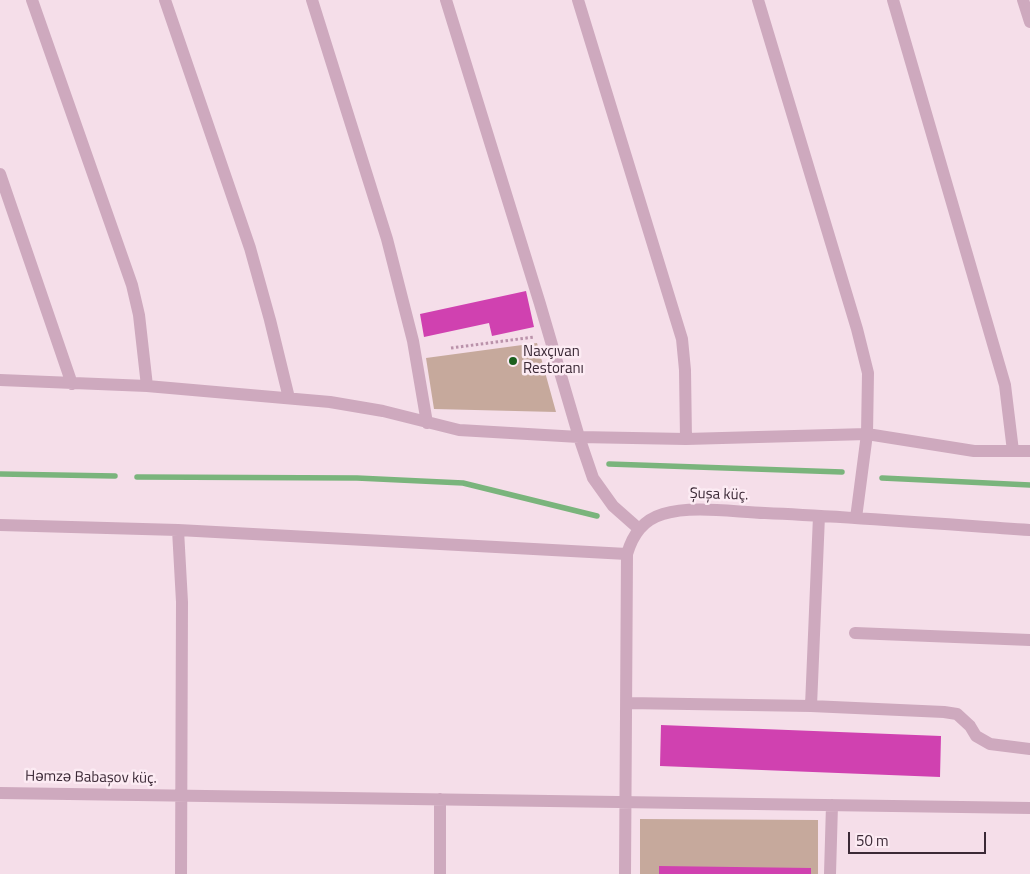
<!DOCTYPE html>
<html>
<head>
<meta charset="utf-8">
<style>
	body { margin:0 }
	#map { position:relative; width:1030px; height:874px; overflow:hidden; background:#f5dee9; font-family:"Titillium Web",sans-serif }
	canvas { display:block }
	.scale { position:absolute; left:848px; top:832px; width:138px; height:22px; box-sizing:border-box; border:2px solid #3b2936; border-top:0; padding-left:6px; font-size:15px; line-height:18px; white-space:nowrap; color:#3b2936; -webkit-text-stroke:4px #fcebf3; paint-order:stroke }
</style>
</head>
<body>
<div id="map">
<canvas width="1030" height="874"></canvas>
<div class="scale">50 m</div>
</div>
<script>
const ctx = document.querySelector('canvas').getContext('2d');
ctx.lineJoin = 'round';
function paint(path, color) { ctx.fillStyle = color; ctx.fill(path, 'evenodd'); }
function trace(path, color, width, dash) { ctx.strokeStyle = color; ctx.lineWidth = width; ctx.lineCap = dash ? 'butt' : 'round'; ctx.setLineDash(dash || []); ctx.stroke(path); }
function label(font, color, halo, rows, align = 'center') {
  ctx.font = font + ' "Titillium Web",sans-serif'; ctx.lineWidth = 5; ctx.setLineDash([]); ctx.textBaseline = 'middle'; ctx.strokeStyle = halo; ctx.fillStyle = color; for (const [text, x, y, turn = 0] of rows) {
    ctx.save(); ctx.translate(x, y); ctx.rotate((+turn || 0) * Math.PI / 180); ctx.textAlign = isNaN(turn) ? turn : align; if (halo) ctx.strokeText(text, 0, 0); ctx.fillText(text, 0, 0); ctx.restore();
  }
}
const green = new Path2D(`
	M537 343 556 412 434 409 426 358Z
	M640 819 818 820V874H640Z`);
const stream = new Path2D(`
	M609 464 842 472
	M0 474 115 476
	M137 477 357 478 463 483 597 516
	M882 478 1030 485`);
const building = new Path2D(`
	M526 291 534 327 492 336 489 323 424 337 420 314Z
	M661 725 941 736 940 777 660 766Z
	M659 866 811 868V874H659Z`);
const path = new Path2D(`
	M451 348 534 337`);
const minor = new Path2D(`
	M32 0 132 285 139 315 147 386
	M165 0 250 248 270 320 289 398
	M312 0 387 239 413 341 427 423
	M446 0 540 304 579 437 593 478 613 506 639 529
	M578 0 682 339 685 370 686 439
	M758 0 857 329 868 373 867 434 856 518
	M893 0 1005 385 1013 451
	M1023 0 1030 22
	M0 174 72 384
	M0 380 147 386 330 402 383 411 459 430 579 437 686 439 867 434 974 451H1030
	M0 525 178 530 627 554
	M178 530 182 602 181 874
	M855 633 1030 640
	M627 703 811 706 944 712 957 714 970 726 976 736 990 744 1030 749
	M811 706 819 516
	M0 793 1030 808
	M440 874V799
	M625 874 627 554C633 534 643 520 663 514 692 505 734 512 765 513 854 517 942 524 1030 530
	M830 874 832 805`);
const markers = [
	[513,361,5,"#1b601e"]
];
const poiNames = [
	["Naxçıvan",523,352],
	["Restoranı",523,369]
];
const streetNames = [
	["Şuşa küç.",719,495,2],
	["Həmzə Babaşov küç.",91,778,1]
];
paint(green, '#c6a99c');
trace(stream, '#7ab47c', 5.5);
paint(building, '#d041b0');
trace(path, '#ba92aa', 3, [2.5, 2.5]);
trace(minor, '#cea9be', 12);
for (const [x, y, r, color] of markers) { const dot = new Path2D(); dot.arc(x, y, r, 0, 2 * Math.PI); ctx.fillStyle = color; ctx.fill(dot); trace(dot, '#fcebf3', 2); }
label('15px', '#3b2936', '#fcebf3', poiNames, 'left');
label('15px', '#3b2936', '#fcebf3', streetNames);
</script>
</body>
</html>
